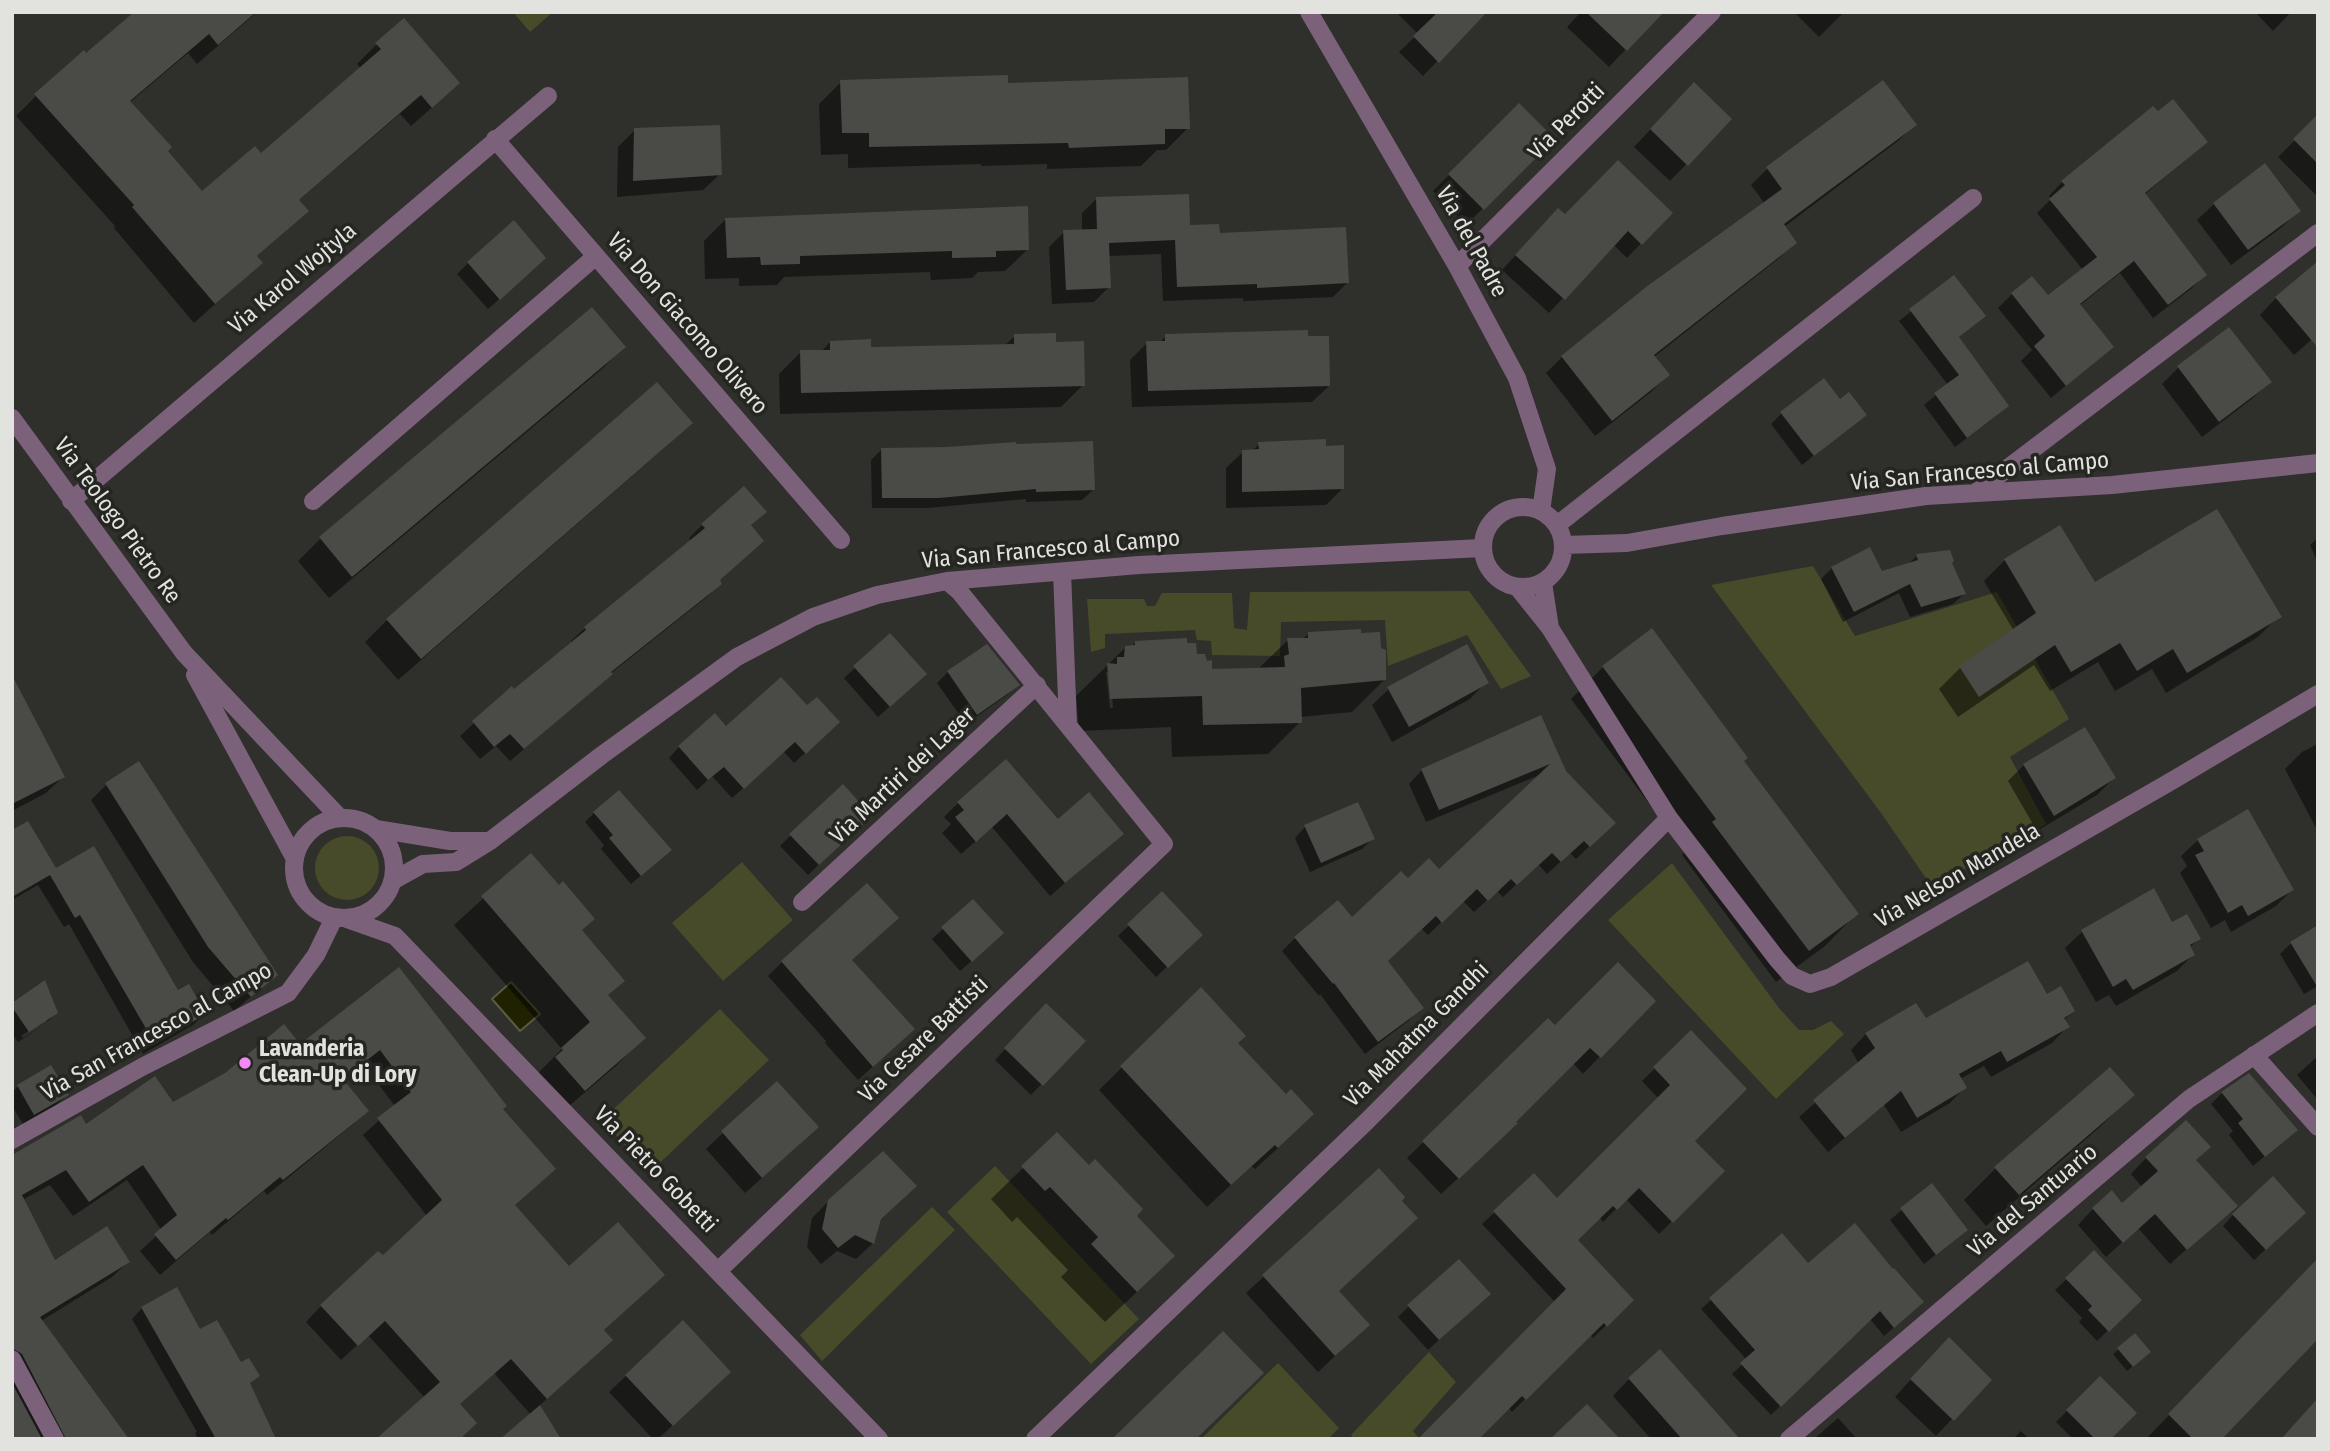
<!DOCTYPE html>
<html>
<head>
<meta charset="utf-8">
<style>
	body { margin:0 }
	#map { position:relative; width:2330px; height:1451px; overflow:hidden; background:#2f2f2b; font-family:"Fira Sans Condensed",sans-serif }
	canvas { display:block }
	.frame { position:absolute; inset:0; border:14px solid #e2e2df; pointer-events:none }
</style>
</head>
<body>
<div id="map">
<canvas width="2330" height="1451"></canvas>
<div class="frame"></div>
</div>
<script>
const ctx = document.querySelector('canvas').getContext('2d');
ctx.lineJoin = 'round';
function paint(path, color) { ctx.fillStyle = color; ctx.fill(path, 'evenodd'); }
function trace(path, color, width, dash) { ctx.strokeStyle = color; ctx.lineWidth = width; ctx.lineCap = dash ? 'butt' : 'round'; ctx.setLineDash(dash || []); ctx.stroke(path); }
function label(font, color, halo, rows, align = 'center') {
  ctx.font = font + ' "Fira Sans Condensed",sans-serif'; ctx.lineWidth = 7; ctx.setLineDash([]); ctx.textBaseline = 'middle'; ctx.strokeStyle = halo; ctx.fillStyle = color; for (const [text, x, y, turn = 0] of rows) {
    ctx.save(); ctx.translate(x, y); ctx.rotate((+turn || 0) * Math.PI / 180); ctx.textAlign = isNaN(turn) ? turn : align; if (halo) ctx.strokeText(text, 0, 0); ctx.fillText(text, 0, 0); ctx.restore();
  }
}
const green = new Path2D(`
	M513 12H553L530 32Z
	M1813 566 1855 636 1997 592 2069 719 2010 757 2046 824 1932 887 1881 813 1711 585Z
	M1469 591 1531 676 1501 689 1467 635 1388 666 1385 620 1281 622 1280 656 1212 655 1211 641 1197 640 1195 630 1105 634V648L1091 652 1087 599H1144L1147 606H1155L1162 593H1232L1234 628 1247 630 1250 592Z
	M315 868a32 32 0 1 1 64 0a32 32 0 1 1-64 0Z
	M742 862 793 920 723 981 672 923Z
	M1672 863 1779 1008 1799 1030H1813L1831 1021 1844 1034 1776 1099 1608 920Z
	M720 1009 769 1060 650 1172 602 1120Z
	M995 1166 1139 1319 1091 1364 947 1212Z
	M932 1207 955 1230 822 1361 800 1335Z
	M1429 1352 1456 1382 1413 1431 1420 1439H1354L1351 1435Z
	M1278 1363 1339 1428 1328 1439H1201Z`);
const water = new Path2D(`
	M511 982 540 1014 520 1031 492 999Z`);
const shadow = new Path2D(`
	M136 12H257L197 64 188 53 129 103 202 194 261 155 361 69 357 64 377 44 437 103 411 126 400 114 298 201 286 231 256 257 261 263 194 323 114 228 115 226 16 116 36 96Z
	M1396 12H1476L1480 17 1423 76 1399 52 1418 34Z
	M1581 12H1661L1609 67 1567 27Z
	M1794 12H1844L1819 37Z
	M2255 12H2291L2273 31Z
	M841 82 1006 84 1188 128 1166 150H1157L1141 166 1047 169V164L981 166V164L848 168V154L821 155 819 104Z
	M1677 101 1730 119 1670 181 1634 147Z
	M1519 105 1553 139 1466 225 1433 191Z
	M2318 117V197L2278 157Z
	M1915 125 1898 141 1784 227 1795 243 1778 259 1654 357 1668 375 1651 392 1595 436 1546 373 1562 357 1765 204 1751 185 1767 169Z
	M635 130 720 174 703 190 617 197 618 147Z
	M2206 142 2144 195 2205 275 2191 289 2153 318 2120 273 2079 306 2112 347 2051 398 2021 361 2032 350 1998 308 2012 294 2048 298 2083 270 2037 213 2051 199 2049 196 2062 182Z
	M1096 199 1188 227 1347 283 1333 297 1243 301V298L1163 301 1161 254 1108 256 1109 287 1094 302 1052 304 1049 247 1064 232 1082 231V213Z
	M2214 204 2298 211 2282 227 2231 265 2197 220Z
	M1670 213 1627 258 1613 244 1549 313 1502 270 1544 224 1565 217Z
	M726 219 1028 249 1005 271 978 272 972 278 931 280 930 272 784 277 777 285 739 286V278L705 279 704 241Z
	M468 263 533 269 488 309 457 274Z
	M1954 277 1983 316 1958 338 2007 406 1996 416 1955 447 1924 405 1948 385 1899 321Z
	M2276 298 2318 334 2294 355 2260 315Z
	M592 309 624 347 602 369 329 598 298 561 320 539Z
	M2229 329 2269 382 2253 398 2202 437 2162 384 2178 368Z
	M1015 336 1054 343 1083 385 1061 407 780 414 779 374 801 352H821L830 342 869 349 1004 346Z
	M1166 336 1329 386 1312 402 1132 407 1130 360 1147 343H1159Z
	M657 385 690 423 668 445 398 680 365 642 387 620Z
	M1839 402 1865 414 1802 465 1771 424 1782 413Z
	M1259 444 1324 448 1343 488 1326 505 1226 508V468L1243 452 1252 451Z
	M882 449 1093 490 1082 500 1026 502V499L927 508H872L871 460Z
	M702 525 749 526 718 581 720 583 707 597 610 674 597 687 510 761 496 746 480 759 460 736 512 689 514 691 573 643 571 641 585 628 691 541 689 538Z
	M2318 538V563L2310 545Z
	M1917 556 1950 563 1964 594 1953 604 1910 617 1899 593 1843 622 1821 579 1832 568 1881 573 1907 565Z
	M2005 560 2094 584 2279 616 2258 637 2166 693 2152 669 2115 691 2098 662 2050 691 2034 665 1958 717 1939 689 1960 668 2014 631 1984 581Z
	M1309 633 1384 680 1352 712 1300 717V722L1268 754 1172 757 1171 727 1079 731 1076 696 1126 647H1131L1135 643 1186 645 1210 671 1258 669 1288 640H1302ZM1106 672H1110L1113 708H1110Z
	M890 636 914 685 878 717 844 678Z
	M1603 667 1742 761 1856 914 1825 946 1776 982 1682 855 1685 852 1571 699Z
	M948 672 1018 685 1007 695 966 724 937 683Z
	M12 679 63 777 46 793 12 811Z
	M1486 682 1470 699 1392 742 1372 705 1389 689Z
	M1540 717 1565 772 1600 836 1576 859 1570 853 1547 874 1538 864 1503 897 1497 891 1474 912 1463 901 1428 935 1421 928 1386 961 1421 1008 1408 1021 1365 1054 1320 994 1319 996 1282 951 1295 938 1352 920 1408 880 1439 872 1542 774 1426 822 1409 784 1422 770Z
	M827 733 794 763 784 752 732 798 712 776 697 790 669 758 679 747Z
	M2318 744V832L2285 769 2302 752Z
	M139 764 276 975 234 1011 193 962 91 800 106 785Z
	M2024 765 2114 778 2097 795 2037 831 2008 781Z
	M958 803 1058 821 1122 834 1050 896 992 827 961 854 942 833 951 824 944 817Z
	M594 813 661 859 631 884 601 849 604 845 585 822Z
	M859 826 808 875 780 846 791 835Z
	M1305 827 1373 838 1362 849 1310 872 1295 838Z
	M12 832 55 871 178 993 204 1014 193 1025 143 1054 69 924 64 927 38 885 12 900Z
	M2198 840 2292 890 2276 906 2231 932 2225 920 2211 928 2180 873 2187 866 2181 856Z
	M531 855 580 931 623 980 607 996 643 1038 616 1066 556 1117 528 1086 534 1077 562 1049 454 925Z
	M2153 891 2172 924 2199 939 2189 948 2193 955 2177 971 2116 1006 2109 995 2096 1002 2065 948 2082 932Z
	M1162 893 1201 935 1156 977 1118 936Z
	M2318 927V986L2304 994 2280 954 2291 943Z
	M943 929 991 944 960 971 932 939Z
	M851 960 898 1044 858 1080 825 1043 826 1041 768 976 782 962Z
	M398 969 501 1109 513 1206 569 1268 663 1275 603 1331 595 1355 539 1406 559 1439 531 1415 494 1373 425 1398 368 1335 341 1360 306 1322 321 1306 382 1258 427 1216 363 1135 395 1106 363 1064 343 1081 367 1111 351 1126 267 1195 264 1191 212 1235 210 1232 160 1275 140 1251 162 1231 127 1180 73 1216 50 1185 22 1200 54 1262H128L112 1277 41 1321 127 1439H12V1157L85 1126 172 1104 300 1047Z
	M1200 990 1290 1137 1255 1169 1251 1166 1207 1207 1099 1090Z
	M2046 997 2073 1011 2064 1020 2067 1027 2052 1043 1991 1077 1984 1066 1960 1079 1965 1087 1950 1103 1901 1132 1884 1105 1828 1152 1799 1117 1859 1064 1851 1050 1866 1034Z
	M1653 1001 1583 1074 1573 1063 1514 1122 1499 1140 1441 1194 1407 1158 1548 1021 1555 1027Z
	M12 1005 56 1013 47 1022V1019L21 1036 23 1038 45 1024 18 1042 12 1034Z
	M1036 1016 1083 1041 1031 1095 995 1060Z
	M1691 1033 1692 1141 1723 1171 1659 1234 1626 1199 1603 1222 1600 1218 1576 1240 1632 1300 1593 1338 1590 1334 1512 1412 1508 1407 1555 1302 1482 1224 1495 1212 1557 1200 1659 1099 1642 1081Z
	M2318 1056V1100L2297 1075Z
	M2248 1075 2296 1130 2253 1166 2229 1135 2233 1131 2211 1104 2222 1093Z
	M18 1086 67 1095 56 1105 23 1124 12 1106V1093Z
	M2132 1095 2101 1126 1986 1226 1964 1200 1995 1169Z
	M723 1133 800 1144 745 1193 706 1149Z
	M2146 1158 2195 1161 2235 1206 2170 1264 2138 1228 2106 1257 2078 1225 2093 1209 2122 1205 2142 1187 2131 1174Z
	M1023 1168 1134 1216 1141 1288 1105 1322 1061 1277 1068 1270 1017 1217 1012 1222 991 1199Z
	M1379 1171 1337 1291 1351 1341 1318 1372 1246 1293Z
	M1931 1186 1966 1230 1924 1264 1890 1220Z
	M829 1201 879 1220 873 1243 856 1259 837 1251 821 1264 807 1247 812 1218Z
	M2233 1215 2293 1224 2254 1260 2223 1226Z
	M1782 1236 1808 1265 1913 1311 1884 1336 1870 1319 1771 1415 1732 1374 1747 1360 1701 1309Z
	M2094 1253 2139 1300 2097 1341 2079 1322 2082 1318 2055 1290Z
	M2318 1260 2219 1439H2146Z
	M1477 1305 1428 1350 1398 1317 1409 1306Z
	M142 1308 200 1332 257 1376 249 1385 275 1439H198L195 1433 197 1432 132 1319Z
	M682 1323 712 1388 658 1439H653L609 1392Z
	M2135 1336 2144 1357 2127 1371 2113 1354Z
	M1932 1356 1952 1419 1936 1436 1895 1397Z
	M2100 1378 2108 1439H2073L2056 1422Z
	M1629 1379 1732 1439H1651L1613 1396Z
	M1838 1418 1857 1439H1814Z
	M2021 1431 2029 1439H2013Z`);
const building = new Path2D(`
	M134 12H256L218 45 209 34 130 101 172 147 168 151 202 191 255 146 261 153 381 49 375 43 404 18 460 83 432 108 421 95 299 200 309 211 257 256 263 263 215 304 132 207 134 205 34 94 84 50 86 53Z
	M1438 12H1487L1439 63 1413 36Z
	M1586 12H1664L1627 51Z
	M1008 75V83L1188 77 1190 129H1165V144L1069 148 1068 143 869 147V133H842L840 80Z
	M1883 80 1917 125 1784 224 1797 243 1654 355 1670 375 1612 421 1561 356 1646 287 1782 189 1766 167Z
	M1694 82 1732 119 1688 166 1650 129Z
	M2173 99 2208 142 2145 193 2207 275 2168 305 2134 261 2080 304 2114 347 2066 386 2034 346 2045 336 2011 293 2032 276 2048 295 2097 257 2049 199 2065 185 2061 181 2153 106 2158 111Z
	M1519 103 1555 139 1484 210 1448 174Z
	M2318 114V164L2293 139Z
	M720 125 722 175 633 181 634 128Z
	M1618 160 1673 213 1642 245 1628 231 1565 300 1515 255 1558 208 1565 214Z
	M2265 163 2301 211 2248 250 2213 203Z
	M1189 194 1190 225 1219 224 1220 233 1346 227 1349 283 1257 288V284L1177 287 1175 240 1109 243 1111 288 1066 290 1063 230 1097 229 1096 197Z
	M1028 206 1029 250 996 251V257L952 258V251L800 256V264L761 265 760 257 727 258 725 218Z
	M514 220 546 258 500 300 467 262Z
	M2318 261V348L2275 297Z
	M1954 275 1986 316 1959 337 2009 406 1967 438 1934 393 1959 375 1909 309Z
	M592 307 626 347 352 577 319 537Z
	M2229 327 2272 382 2219 422 2177 366Z
	M1308 330V336H1329L1330 386 1148 391 1146 341H1165V334Z
	M1056 333V342L1084 341 1085 386 801 393 800 350H830V341L871 339V347L1014 344V334Z
	M1824 378 1840 399 1849 392 1867 415 1814 456 1780 412Z
	M657 382 693 423 421 659 386 619Z
	M1326 439V446L1344 445V489L1242 492V450L1259 449 1258 442Z
	M1093 441 1095 490 1036 492V489L939 498H882L881 448 947 447 1016 442V444Z
	M744 486 767 512 751 525 764 541 720 580 722 584 611 672 613 674 524 749 510 734 494 747 472 721 512 686 514 689 586 630 584 627 705 528 701 524Z
	M2217 509 2282 617 2187 673 2173 649 2137 671 2120 643 2071 672 2055 645 1979 697 1959 666 2036 613 2004 559 2060 525 2095 582Z
	M1870 547 1882 571 1918 560 1916 554 1950 550 1954 561 1952 563 1966 594 1921 607 1910 584 1854 612 1831 567Z
	M1652 628 1748 758 1744 761 1859 914 1809 951 1712 822 1716 819 1602 666Z
	M1361 629V633L1380 632 1381 648 1386 650V680L1301 688 1302 723 1203 725 1202 696 1110 699 1107 663 1117 664V657H1124L1125 646 1135 645V641L1187 638V643H1196L1197 654H1205L1207 661 1212 660V669L1285 667 1284 656 1289 654 1287 638H1308V632Z
	M890 633 927 674 890 707 853 666Z
	M987 644 1020 685 977 715 947 671Z
	M1467 644 1489 683 1409 727 1387 687Z
	M12 675 65 777 12 804Z
	M781 677 807 705 817 697 840 722 806 754 795 742 744 789 724 767 708 780 678 746 715 713 726 726Z
	M1541 715 1566 771 1616 823 1590 847 1584 841 1561 862 1552 853 1517 885 1511 879 1488 901 1477 889 1442 923 1436 916 1388 961 1424 1008 1378 1042 1334 983 1333 984 1294 937 1338 900 1352 917 1401 871 1408 878 1429 858 1439 869 1550 764 1439 810 1421 769Z
	M2085 727 2116 778 2054 816 2023 764Z
	M1006 759 1058 819 1089 792 1124 834 1065 883 1007 814 976 842 955 817 964 810 957 802Z
	M139 761 278 975 251 997 208 947 105 783Z
	M843 784 872 816 819 865 789 834Z
	M619 790 672 850 641 876 609 838 613 835 593 812Z
	M1358 802 1375 839 1321 863 1304 825Z
	M2248 809 2294 890 2248 916 2242 905 2228 913 2195 855 2204 851 2197 839Z
	M28 821 56 868 94 846 178 990 189 984 206 1014 155 1044 80 915 75 918 50 875 12 897V830Z
	M531 853 559 885 563 881 595 919 582 930 625 981 608 995 646 1038 585 1091 555 1057 563 1050 561 1048 590 1022 481 896Z
	M867 883 899 918 852 960 915 1029 873 1067 781 961Z
	M2154 888 2172 922 2187 914 2201 939 2190 945 2195 955 2133 990 2126 979 2113 987 2081 930Z
	M1162 891 1203 935 1168 968 1127 924Z
	M973 899 1004 933 972 962 941 927Z
	M2318 925V988L2290 942Z
	M2028 961 2047 994 2061 986 2075 1011 2064 1018 2070 1027 2007 1062 2001 1051 1959 1074 1967 1088 1917 1118 1901 1091 1845 1138 1813 1100 1875 1048 1865 1033 1916 1003 1926 1018Z
	M1618 962 1656 1001 1601 1058 1590 1048 1516 1122 1518 1123 1459 1179 1422 1141 1548 1018 1555 1025Z
	M399 967 507 1106 503 1109 556 1169 515 1205 569 1266 618 1222 665 1275 604 1330 613 1340 547 1399 511 1359 460 1404 477 1423 460 1439H376L440 1382 385 1321 358 1346 320 1305 378 1251 383 1255 442 1200 377 1118 411 1092 380 1050 343 1079 369 1111 283 1180 280 1177 228 1220 226 1218 176 1260 154 1234 177 1215 143 1165 89 1202 66 1170 22 1195 55 1260 107 1226 130 1262 40 1317 129 1439H66L22 1354 12 1348V1155L81 1115 86 1124 155 1076 173 1102 225 1073 284 1024 300 1044Z
	M45 980 58 1013 29 1032 12 1007V1003Z
	M1201 987 1246 1036 1238 1043 1286 1094 1291 1089 1314 1114 1278 1148 1275 1145 1231 1185 1120 1066Z
	M1046 1003 1086 1041 1043 1086 1004 1048Z
	M1691 1030 1747 1089 1695 1141 1725 1171 1673 1223 1639 1188 1617 1210 1613 1206 1578 1240 1634 1300 1607 1327 1604 1323 1526 1400 1522 1396 1479 1439H1418L1566 1289 1493 1211 1534 1173 1557 1198 1670 1085 1653 1067Z
	M51 1065 69 1095 34 1115 17 1085Z
	M2110 1067 2135 1095 2019 1195 1994 1167Z
	M2249 1073 2298 1130 2265 1157 2238 1123 2243 1119 2221 1092Z
	M777 1081 819 1127 762 1178 721 1131Z
	M2186 1120 2211 1147 2196 1160 2238 1206 2187 1250 2155 1214 2123 1243 2092 1208 2112 1190 2122 1203 2158 1171 2145 1157Z
	M1057 1132 1089 1165 1095 1159 1143 1209 1137 1216 1175 1256 1137 1292 1091 1244 1098 1237 1050 1187 1045 1191 1021 1166Z
	M883 1151 917 1186 881 1219 874 1244 855 1235 838 1248 822 1229 828 1200Z
	M1379 1168 1405 1197 1402 1201 1418 1218 1339 1291 1370 1325 1335 1356 1262 1275Z
	M2273 1176 2306 1213 2266 1250 2232 1214Z
	M1932 1183 1968 1230 1936 1255 1900 1208Z
	M1855 1223 1893 1269 1894 1268 1924 1302 1894 1328 1880 1311 1781 1407 1740 1363 1755 1350 1709 1298 1782 1233 1808 1263Z
	M2094 1250 2142 1300 2109 1332 2088 1310 2092 1306 2065 1278Z
	M2318 1258V1339L2222 1439H2193L2168 1414Z
	M1459 1259 1491 1294 1439 1340 1407 1305Z
	M177 1287 200 1329 217 1320 241 1362 249 1358 260 1376 250 1383 276 1439H216L141 1307Z
	M683 1320 731 1372 673 1426 625 1375Z
	M1223 1331 1264 1373 1196 1439H1112Z
	M2135 1333 2151 1352 2133 1367 2117 1348Z
	M1949 1337 1992 1380 1954 1421 1910 1379Z
	M1660 1349 1740 1439H1682L1628 1378Z
	M2100 1376 2137 1413 2111 1439H2095L2066 1410Z
	M12 1383 42 1439H12Z
	M2318 1398V1439H2281Z
	M1587 1404 1620 1439H1550Z
	M540 1405 561 1439H500Z`);
const minor = new Path2D(`
	M1309 12 1457 266 1517 378 1547 469 1541 511
	M495 139 841 540
	M1457 266 1712 12
	M12 418 184 653 340 818
	M1975 493 2318 233
	M71 501 548 96
	M313 501 596 256
	M1483 547a40 40 0 1 1 80 0a40 40 0 1 1-80 0Z
	M1557 525 1973 198
	M1564 545 1627 543 1722 526 1926 496 2112 485 2318 463
	M1062 572 1068 724
	M1543 583 1550 628
	M195 675 295 859
	M294 868a50 50 0 1 1 100 0a50 50 0 1 1-100 0Z
	M1669 818 1777 959 1792 976 1810 984 1831 977 2175 779 2318 694
	M376 829 450 841H490
	M394 880 423 864 456 862 490 841 602 755 737 657 813 617 877 595 947 581 1139 565 1482 548
	M802 902 1037 685
	M347 919 395 936 879 1439
	M2254 1055 2318 1127
	M12 1140 142 1067 288 993 316 955 334 918
	M718 1271 1164 844 959 591 947 581
	M12 1359 55 1439
	M1035 1439 1367 1121 1669 818 1550 628 1518 588
	M1789 1439 2189 1099 2318 1013`);
const markers = [
	[245,1063,7,"#f28af3"]
];
const streetNames = [
	["Via Perotti",1567,122,-45],
	["Via del Padre",1471,242,61],
	["Via Karol Wojtyla",293,279,-40],
	["Via Don Giacomo Olivero",687,324,49],
	["Via San Francesco al Campo",1980,472,-5],
	["Via Teologo Pietro Re",117,521,54],
	["Via San Francesco al Campo",1051,550,-5],
	["Via Martiri dei Lager",903,776,-43],
	["Via Nelson Mandela",1958,876,-30],
	["Via San Francesco al Campo",157,1032,-29],
	["Via Mahatma Gandhi",1417,1035,-45],
	["Via Cesare Battisti",924,1040,-44],
	["Via Pietro Gobetti",655,1170,46],
	["Via del Santuario",2033,1201,-40]
];
const poiNames = [
	["Lavanderia",259,1050],
	["Clean-Up di Lory",259,1076]
];
paint(green, '#484b29');
paint(water, '#1f2100');
trace(water, '#5a5b43', 2);
paint(shadow, '#0007');
paint(building, '#4a4b46');
trace(minor, '#7c617b', 18);
for (const [x, y, r, color] of markers) { const dot = new Path2D(); dot.arc(x, y, r, 0, 2 * Math.PI); ctx.fillStyle = color; ctx.fill(dot); trace(dot, '#252621', 2.5); }
label('23px', '#e2e2df', '#252621', streetNames);
label('bold 23px', '#e2e2df', '#252621', poiNames, 'left');
</script>
</body>
</html>
